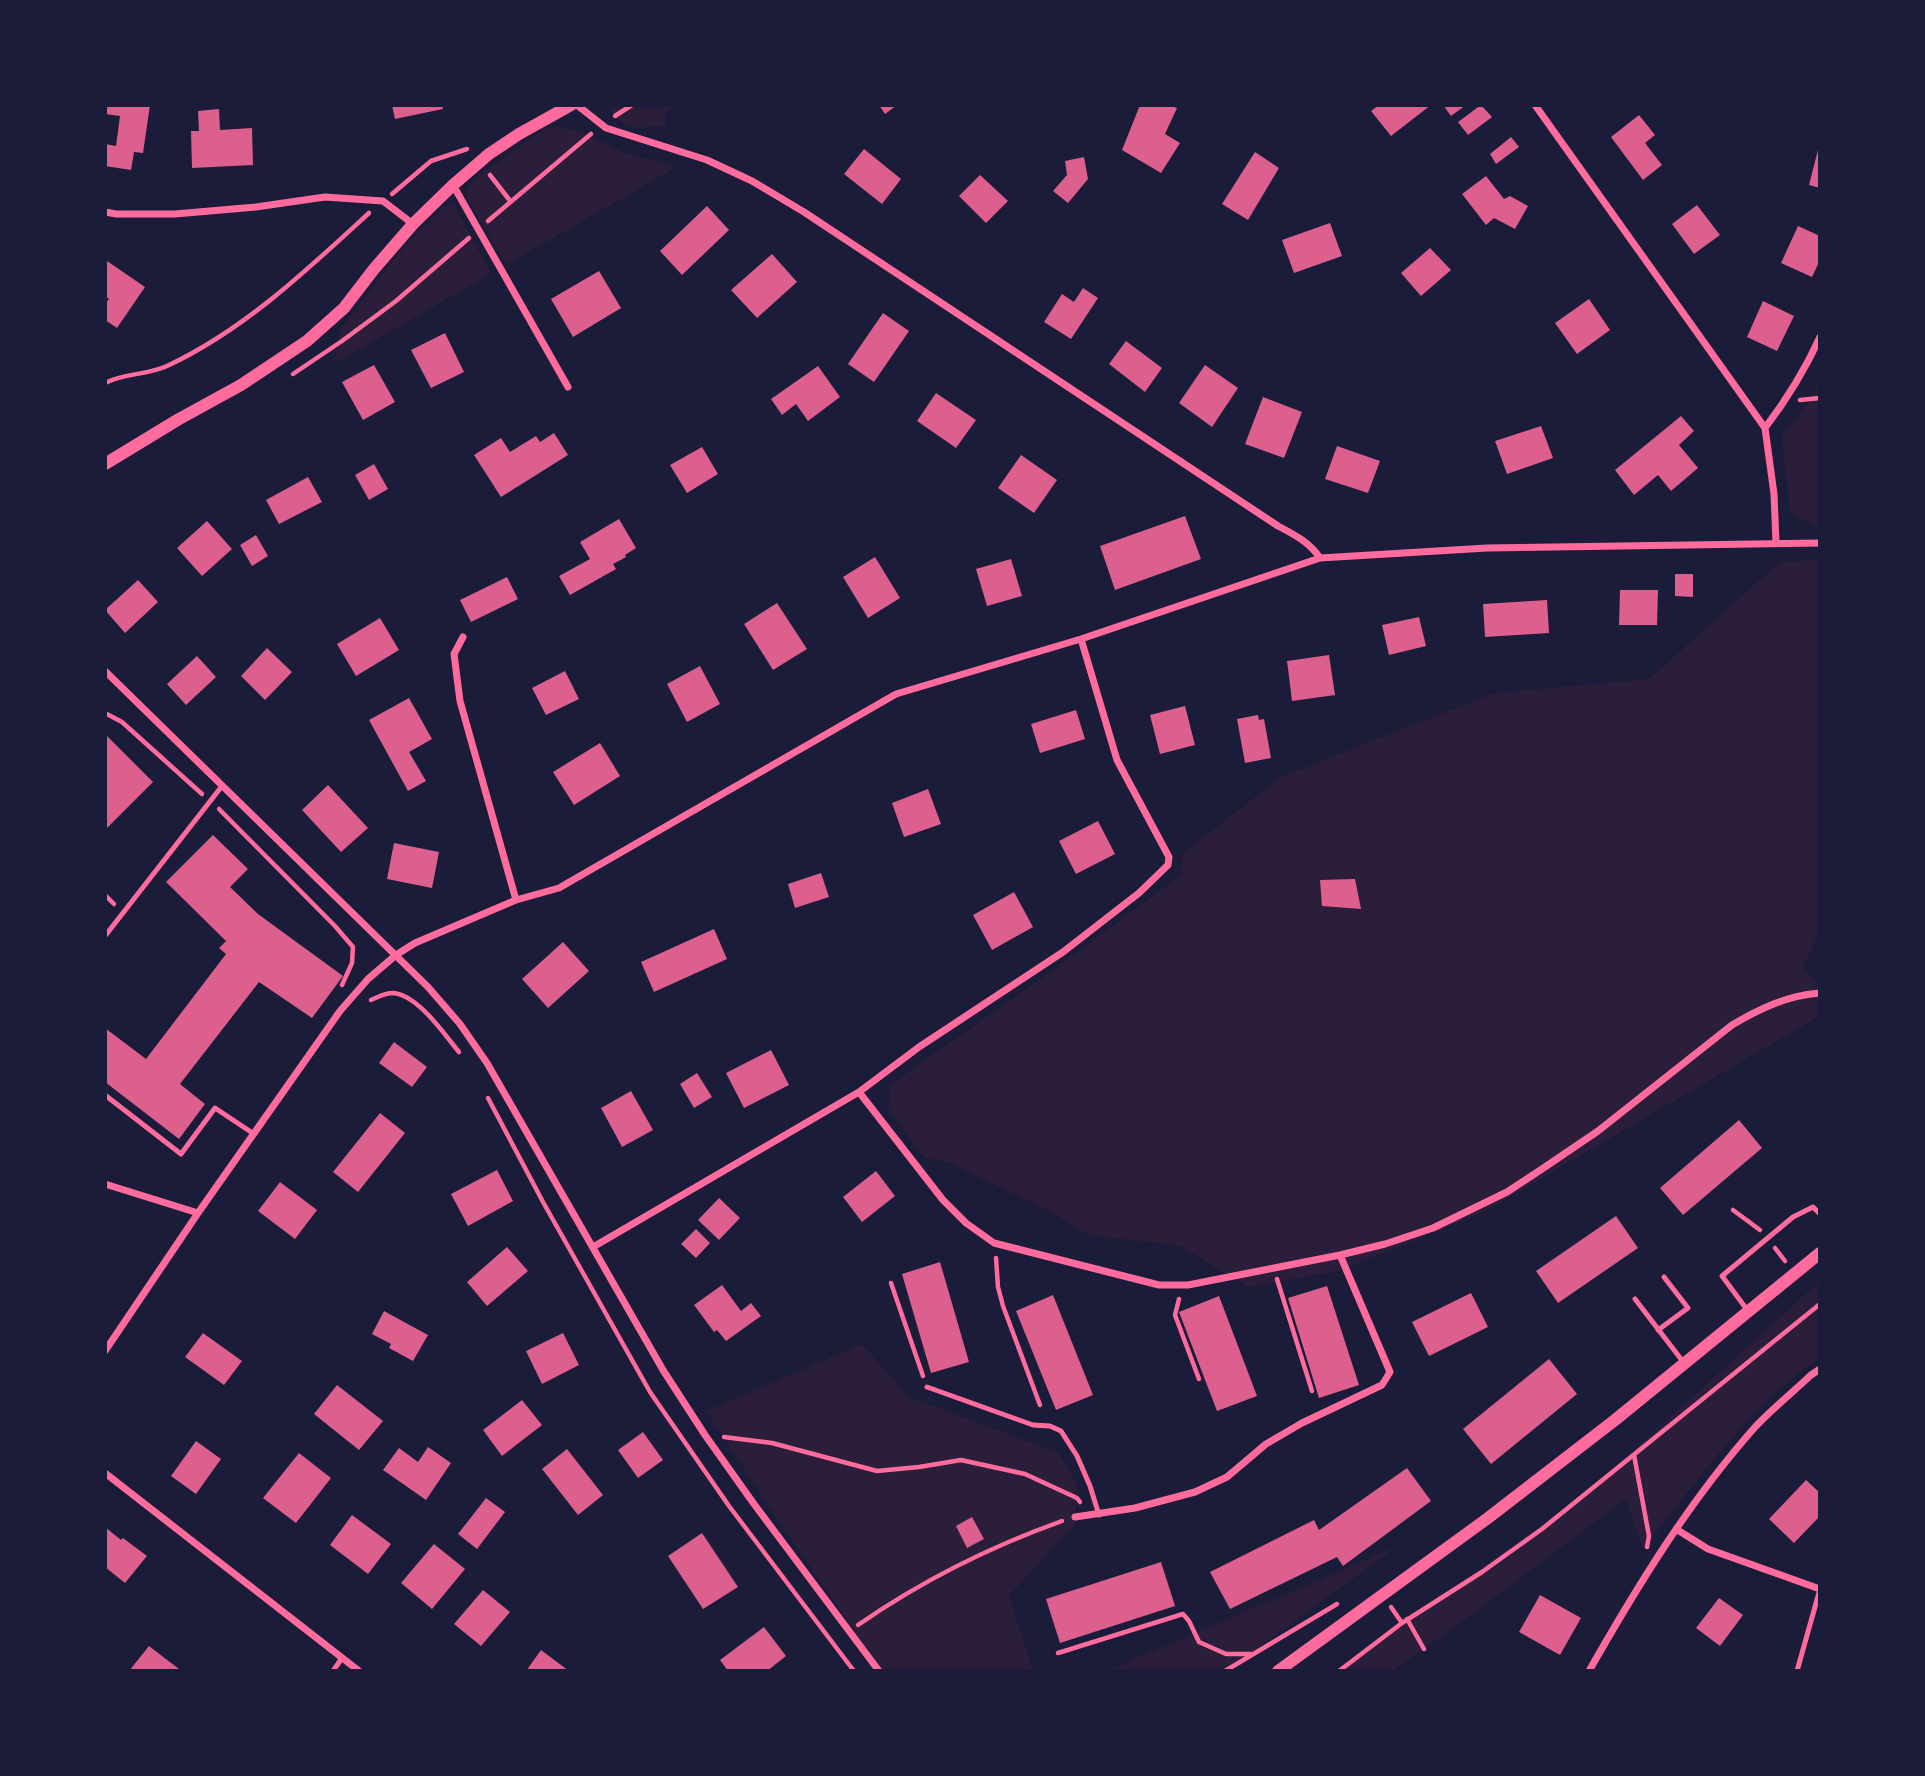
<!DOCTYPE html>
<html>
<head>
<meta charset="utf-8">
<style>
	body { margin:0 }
	#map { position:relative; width:1925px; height:1776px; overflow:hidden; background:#1b1b3a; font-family:Lato,sans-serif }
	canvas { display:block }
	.frame { position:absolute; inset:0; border:107px solid #1b1b3a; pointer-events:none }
</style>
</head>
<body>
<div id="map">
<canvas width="1925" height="1776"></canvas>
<div class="frame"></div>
</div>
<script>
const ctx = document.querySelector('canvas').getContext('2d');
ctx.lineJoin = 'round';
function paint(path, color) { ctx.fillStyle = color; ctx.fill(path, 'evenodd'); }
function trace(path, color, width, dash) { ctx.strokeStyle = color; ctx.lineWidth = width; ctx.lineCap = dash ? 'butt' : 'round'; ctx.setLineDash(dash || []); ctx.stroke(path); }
const green = new Path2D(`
	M613 105H679L665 113V126C640 127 628 134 612 112Z
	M558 127 581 132 627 154 677 167 506 265 466 197 467 188 479 175 546 128Z
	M454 204 491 274 335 363 339 331 403 248 445 206Z
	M1820 379V528L1790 513 1782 436 1806 407Z
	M1820 559V930L1803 968 1820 987V1016L1482 1213 1339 1271 1248 1287 1180 1246 1089 1235 1043 1208 947 1162 924 1158 888 1109 891 1084 1038 981 1181 875 1182 854 1281 777 1494 693 1649 679 1780 562Z
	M1820 1281V1358C1748 1407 1697 1482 1643 1549L1626 1499 1461 1623 1392 1671H1334L1551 1519 1610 1472Z
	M862 1344 909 1397 1059 1453 1078 1486 1074 1525 1009 1596 1033 1671H882L784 1529 706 1411Z
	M1398 1546 1226 1671H1106Z`);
const building = new Path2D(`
	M105 105H150L143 153 134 152 131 170 105 166V144L116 146 120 116 105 114Z
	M392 105H442L443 109 395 119Z
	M879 105H897L885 114Z
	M1140 105H1169L1177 108 1165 134 1180 143 1161 173 1122 150Z
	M1379 105H1431L1391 136 1371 111Z
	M1443 105H1466L1451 116Z
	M1481 105 1492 117 1468 135 1458 122Z
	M219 109 220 130 252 128 253 165 192 168 191 131H199L198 111Z
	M1639 115 1655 135 1645 143 1662 165 1643 180 1611 137Z
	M1511 137 1519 147 1496 164 1490 154Z
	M1819 146 1820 147V188L1809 185Z
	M864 149 901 179 882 204 844 174Z
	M1255 152 1279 168 1248 220 1222 204Z
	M1084 157 1088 179 1068 203 1053 191 1067 175 1065 161Z
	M980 175 1008 201 986 223 959 196Z
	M1486 176 1504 199 1510 196 1528 206 1515 229 1494 218 1486 225 1462 194Z
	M1697 205 1720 235 1694 254 1672 224Z
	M707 206 729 230 682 275 660 251Z
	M1330 223 1342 256 1294 273 1282 240Z
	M1798 226 1820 236V260L1812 277 1781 263Z
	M1430 248 1451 270 1421 296 1401 273Z
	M772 254 797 282 757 318 731 290Z
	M107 261 145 287 117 328 105 320V304L109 299 105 296V264Z
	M599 271 621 308 573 337 551 299Z
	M1083 288 1098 298 1071 339 1044 322 1062 294 1074 302Z
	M1589 299 1610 330 1577 354 1555 323Z
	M1763 301 1794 316 1777 351 1747 337Z
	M883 313 909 331 874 382 848 364Z
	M445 333 464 372 431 388 411 350Z
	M1126 341 1162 368 1145 392 1109 364Z
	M374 365 395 402 363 420 342 382Z
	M1205 365 1238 388 1212 427 1179 403Z
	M818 366 840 397 808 421 796 404 782 415 771 399Z
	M936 393 976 420 956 448 917 421Z
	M1263 397 1302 412 1284 458 1245 444Z
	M1681 416 1694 431 1679 445 1698 468 1671 491 1658 475 1634 495 1615 470Z
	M1541 426 1553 458 1507 474 1495 441Z
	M554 433 568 455 501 497 474 455 501 438 510 452 536 436 540 442Z
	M1337 446 1380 461 1368 493 1325 479Z
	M702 447 718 474 687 493 670 465Z
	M1021 455 1057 480 1034 513 998 488Z
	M374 464 388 489 369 500 355 475Z
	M308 477 322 502 279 524 266 500Z
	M1185 516 1201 559 1115 590 1100 546Z
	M619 519 636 548 625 555 626 557 613 564 616 569 570 595 559 576 590 559 580 542Z
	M207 521 232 549 202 576 177 548Z
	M256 535 268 556 252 566 240 545Z
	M875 557 900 598 868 618 843 577Z
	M1011 559 1022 596 987 606 976 569Z
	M1675 574H1693V597L1675 596Z
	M507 577 518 599 471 622 460 600Z
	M138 580 158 602 125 633 105 610Z
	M1620 590H1658L1657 625H1619Z
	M1547 600 1549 633 1485 637 1483 604Z
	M777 603 807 649 773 670 744 624Z
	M1419 617 1426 646 1389 655 1382 625Z
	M380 618 399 650 356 676 337 644Z
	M267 648 292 672 265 700 241 676Z
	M1329 655 1335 695 1292 701 1287 661Z
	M197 656 216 677 186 705 167 684Z
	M700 666 720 704 687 722 667 684Z
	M565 671 579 699 546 715 532 688Z
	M409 698 432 739 409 752 426 781 408 791 369 720Z
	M1185 706 1195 745 1160 754 1150 715Z
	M1076 710 1085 739 1040 753 1031 724Z
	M1258 715 1259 720 1264 719 1271 758 1245 763 1237 719Z
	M105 734 153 782 105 830Z
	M600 743 620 776 574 805 553 772Z
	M328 785 368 828 341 852 302 810Z
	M928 789 941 824 904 837 892 803Z
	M1098 821 1115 854 1076 874 1059 841Z
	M213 835 248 869 230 887 258 914 343 976 312 1018 259 982 180 1084 205 1104 179 1139 105 1082V1028L146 1059 226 954 219 948 226 941 166 882Z
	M394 843 439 852 432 888 387 879Z
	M821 873 829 897 795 908 788 884Z
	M1355 879 1361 909 1322 906 1320 880Z
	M1014 892 1033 927 992 950 973 915Z
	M714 929 727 959 654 992 641 962Z
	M563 942 589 971 548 1008 522 979Z
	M394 1042 427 1067 412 1087 379 1063Z
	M771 1050 789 1085 744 1108 726 1073Z
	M697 1073 712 1097 694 1108 680 1084Z
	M631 1091 653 1130 622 1147 601 1108Z
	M380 1113 405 1133 358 1192 333 1172Z
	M1739 1120 1762 1148 1683 1215 1660 1188Z
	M497 1170 513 1201 468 1226 451 1194Z
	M876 1171 895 1196 862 1222 843 1197Z
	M280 1182 317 1210 295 1239 258 1211Z
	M719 1198 740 1218 719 1240 698 1220Z
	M1616 1216 1638 1248 1558 1303 1536 1271Z
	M696 1229 710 1243 696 1258 681 1244Z
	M507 1247 528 1271 487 1306 467 1282Z
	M940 1262 969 1362 931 1373 902 1274Z
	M722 1285 741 1311 751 1303 761 1316 726 1341 717 1330 714 1332 694 1305Z
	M1327 1286 1359 1385 1319 1398 1288 1298Z
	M1471 1293 1488 1327 1429 1356 1412 1322Z
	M1053 1295 1093 1395 1056 1410 1016 1311Z
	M1219 1296 1257 1396 1217 1411 1179 1312Z
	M384 1311 428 1335 413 1361 389 1348 391 1344 372 1334Z
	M203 1333 242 1361 224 1385 185 1357Z
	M563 1333 579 1365 542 1384 526 1351Z
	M1549 1359 1577 1394 1491 1464 1463 1429Z
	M337 1385 383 1421 359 1450 314 1414Z
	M522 1400 542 1425 502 1456 483 1430Z
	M643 1432 663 1460 638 1478 618 1450Z
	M196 1441 221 1459 196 1494 171 1476Z
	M428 1447 451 1463 426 1500 383 1470 399 1448 418 1462Z
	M567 1449 603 1495 578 1515 542 1469Z
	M299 1453 331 1478 296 1523 263 1498Z
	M1407 1468 1431 1501 1343 1566 1337 1557 1230 1609 1210 1572 1314 1520 1319 1530Z
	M1806 1480 1820 1493V1516L1794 1543 1769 1519Z
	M486 1498 505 1512 477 1549 458 1534Z
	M352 1515 391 1544 368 1574 330 1545Z
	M972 1517 984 1539 967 1548 956 1526Z
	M105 1527 121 1540 123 1538 147 1556 125 1583 105 1567Z
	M702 1533 738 1587 703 1609 668 1556Z
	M434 1544 465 1569 432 1609 401 1583Z
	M1161 1562 1175 1606 1060 1643 1046 1599Z
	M483 1590 510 1612 481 1646 454 1624Z
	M1540 1595 1581 1618 1560 1655 1519 1632Z
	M1719 1598 1743 1615 1720 1646 1696 1628Z
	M764 1627 786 1656 767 1671H728L720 1660Z
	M149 1646 179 1669 177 1671H129Z
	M541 1650 569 1671H526Z`);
const path = new Path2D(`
	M615 116 632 105
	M490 175 511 202
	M392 194 431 161 467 149
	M488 221 591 134
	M293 374 342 341 396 301 469 238
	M105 383C124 373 148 375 167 366 244 330 307 270 369 213
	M1800 400 1820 398
	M105 713 122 722 202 794
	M219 809 335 926 353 947 352 963 342 985
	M105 895 114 904
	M371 1000C378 997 385 993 393 993 418 995 444 1034 459 1052
	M488 1098 543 1202 650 1392 729 1506 854 1671
	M1733 1210 1760 1230
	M1775 1248 1785 1261
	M996 1258 998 1287 1003 1306 1040 1405
	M1277 1279 1312 1391
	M891 1283 923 1376
	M1179 1299 1175 1315 1199 1379
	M724 1437 772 1443 877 1471 919 1467 961 1460 1025 1474 1077 1498 1080 1502
	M1634 1455 1649 1536 1647 1547
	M1391 1607 1402 1623
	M1407 1619 1424 1649
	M858 1625C920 1582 992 1546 1062 1521
	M1058 1653 1183 1614 1189 1621 1199 1642 1226 1654H1251
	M1225 1671 1337 1604
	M1339 1671 1402 1623 1482 1572 1542 1529 1820 1304`);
const service = new Path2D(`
	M105 936 222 786
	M105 1095 181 1154 215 1108 254 1134
	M1635 1299 1684 1363
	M1748 1311 1722 1276 1793 1217 1813 1207 1820 1214
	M1658 1330 1688 1308 1664 1277
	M927 1387 1033 1425 1050 1426 1061 1431 1077 1456 1090 1486 1099 1515
	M333 1671 342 1658
	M1797 1671 1820 1589`);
const minor = new Path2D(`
	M577 105 606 128 707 160 752 181 804 212 1278 526C1295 535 1309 542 1320 558
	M1535 105 1765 428 1774 494 1776 543
	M453 185 568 387
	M105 212 116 214H175L256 207 325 197 383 201 413 224
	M1765 428C1787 399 1805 370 1820 337
	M463 637 454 654 460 701 516 900
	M105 671 428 987 460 1024 487 1063 663 1370 705 1435 754 1504 879 1671
	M859 1092 943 1200 966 1223 994 1243 1159 1285H1188L1340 1255 1385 1244 1433 1228 1507 1192 1542 1169 1598 1131 1732 1025C1759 1009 1788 995 1820 993
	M105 1184 198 1213
	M593 1247 859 1092 919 1047 1063 952 1139 893 1168 865 1169 857 1117 760 1081 639
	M105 1351 198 1213 340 1011 368 979 396 955 415 943 516 900 559 888 896 694 1081 639 1320 558 1487 548 1820 543
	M105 1473 359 1671
	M1075 1517 1135 1508 1195 1492 1227 1477 1266 1444 1302 1423 1382 1385 1390 1372 1340 1255
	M1676 1529 1708 1549 1820 1589
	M1589 1671C1638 1585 1690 1500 1756 1426 1773 1408 1793 1392 1811 1375L1820 1369`);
const tertiary = new Path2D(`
	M105 464 179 419 241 385 307 341 344 308 374 269 413 224 453 185 489 154 519 134 571 105
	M1278 1671 1488 1518 1615 1420 1820 1253`);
paint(green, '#2a1e3b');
paint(building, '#dd5f8e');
trace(path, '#ff6b9d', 4.5);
trace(service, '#ff6b9d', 5);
trace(minor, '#ff6b9d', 7);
trace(tertiary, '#ff6b9d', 12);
</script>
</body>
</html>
